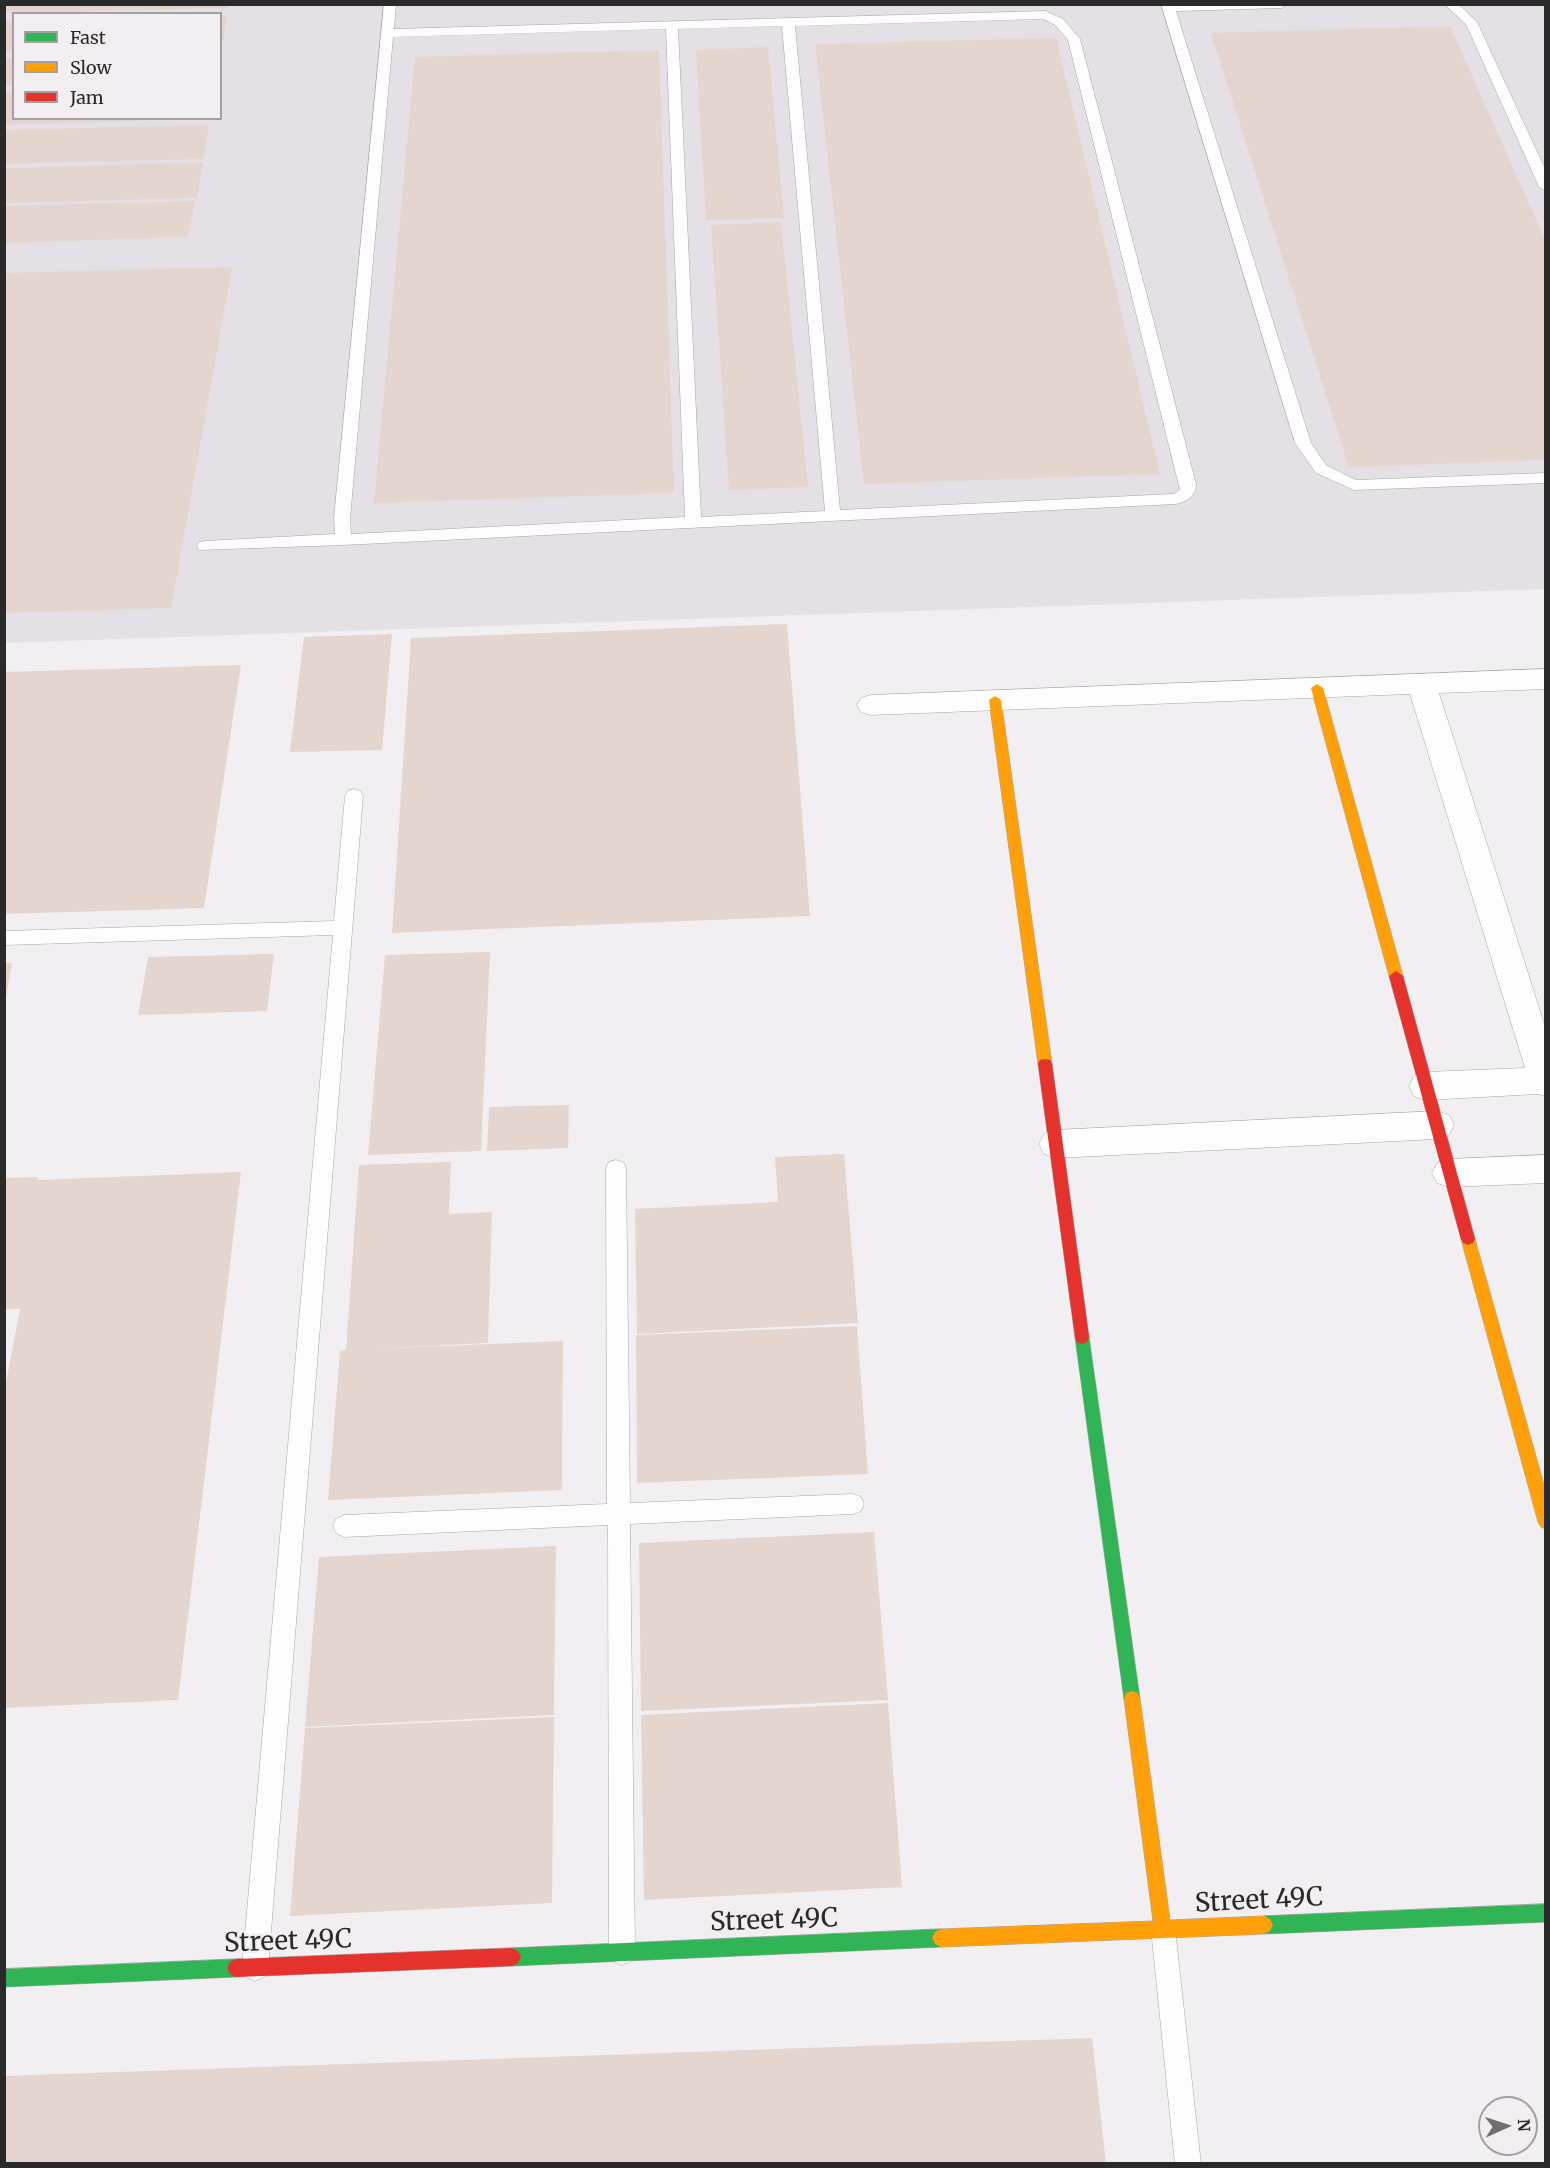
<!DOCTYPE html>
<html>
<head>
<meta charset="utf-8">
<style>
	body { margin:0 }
	#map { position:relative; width:1550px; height:2168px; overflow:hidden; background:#f1eff1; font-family:Merriweather,serif }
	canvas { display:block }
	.frame { position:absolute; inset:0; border:6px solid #2b2a2b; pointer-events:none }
	.legend { position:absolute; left:12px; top:12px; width:210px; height:108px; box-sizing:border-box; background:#f2eef2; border:2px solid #a2a0a2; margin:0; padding:8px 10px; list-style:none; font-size:18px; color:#2b2a2b }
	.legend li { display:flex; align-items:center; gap:12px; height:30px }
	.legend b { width:30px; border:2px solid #a2a0a2 }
	.north { position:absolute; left:1478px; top:2096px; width:60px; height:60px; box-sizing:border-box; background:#f2eef2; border:2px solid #a2a0a2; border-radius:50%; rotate:87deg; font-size:16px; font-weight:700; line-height:24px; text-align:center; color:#2b2a2b }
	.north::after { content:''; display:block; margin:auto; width:21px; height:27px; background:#706f70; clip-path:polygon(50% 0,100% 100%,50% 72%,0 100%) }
</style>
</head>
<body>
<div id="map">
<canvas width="1550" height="2168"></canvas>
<div class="frame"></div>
<ul class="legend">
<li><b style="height:8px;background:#30b455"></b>Fast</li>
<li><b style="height:8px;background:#ff9f0a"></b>Slow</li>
<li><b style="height:8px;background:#e5322d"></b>Jam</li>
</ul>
<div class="north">N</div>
</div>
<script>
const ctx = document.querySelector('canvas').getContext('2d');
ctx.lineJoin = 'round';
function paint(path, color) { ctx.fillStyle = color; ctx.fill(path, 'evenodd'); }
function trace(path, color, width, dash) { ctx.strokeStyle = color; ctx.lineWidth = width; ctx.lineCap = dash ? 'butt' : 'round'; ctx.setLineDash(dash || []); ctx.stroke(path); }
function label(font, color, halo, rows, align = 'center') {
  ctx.font = font + ' Merriweather,serif'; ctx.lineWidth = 4.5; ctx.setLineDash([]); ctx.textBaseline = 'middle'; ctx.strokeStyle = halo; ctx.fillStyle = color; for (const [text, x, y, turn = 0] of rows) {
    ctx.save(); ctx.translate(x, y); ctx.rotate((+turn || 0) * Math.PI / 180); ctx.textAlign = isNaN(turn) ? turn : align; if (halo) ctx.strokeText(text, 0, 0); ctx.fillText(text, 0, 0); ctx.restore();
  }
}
const built = new Path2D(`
	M4 5H1545V589L5 643ZM14 14H220V118H14Z`);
const building = new Path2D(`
	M4 4H228V8L4 13Z
	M220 16H227L222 46H220Z
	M4 21H14V51L4 52Z
	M1450 26 1546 242V460L1349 467 1211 33Z
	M1056 38 1160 474 864 484 815 44Z
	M768 47 784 218 706 220 696 50Z
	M659 50 674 493 374 503 415 57Z
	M14 57V85L4 86V58Z
	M4 92H14V118H155V120L4 125Z
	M209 125 203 159 4 164V130Z
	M203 162 197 198 4 203V168Z
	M195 201 188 237 4 243V206Z
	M781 222 808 487 729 490 711 225Z
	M232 267 171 608 4 613V273Z
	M787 624 810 916 392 933 411 638Z
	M392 634 382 750 290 752 304 637Z
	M241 665 204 908 4 914V672Z
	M490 952 481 1151 368 1155 385 955Z
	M274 954 267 1011 138 1015 148 957Z
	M4 963H12L6 997H4Z
	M569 1105 568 1148 487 1151 489 1107Z
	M844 1154 858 1323 637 1334 635 1209 778 1202 775 1157Z
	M451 1162 449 1214 492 1212 488 1343 370 1349 563 1341 562 1490 328 1500 340 1351 346 1350 359 1165Z
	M241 1172 178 1700 4 1708V1393L20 1309H4V1178L38 1177 37 1180Z
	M857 1326 868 1474 637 1483 636 1335Z
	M874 1532 888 1700 641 1711 639 1543Z
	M556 1546 554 1715 305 1727 319 1557Z
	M888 1703 902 1887 644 1900 641 1715Z
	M554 1717 552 1903 290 1916 305 1728Z
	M1092 2038 1106 2164H4V2076Z`);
const lane = new Path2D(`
	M384 4H396L394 29 1045 11 1063 19 1080 39 1196 484C1196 496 1188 501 1176 504L343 545 199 550 197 546 199 542 205 541 335 534 334 518ZM1043 19 1055 25 1068 40 1180 490 1173 494 840 510 795 26ZM782 26 825 511 701 517 678 29ZM666 29 685 517 351 534 350 518 393 37Z
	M1161 4H1288L1282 8 1176 11 1311 443 1326 465 1356 480 1546 473V483L1354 490 1316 473 1295 443Z
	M1444 4H1458L1477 22 1546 171V191L1539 187 1466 24Z
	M354 789 360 791 363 796 268 1968 264 1977 255 1981 246 1977 242 1968 333 935 4 945V931L334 921 345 796 348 791Z
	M616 1160 623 1162 626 1168 630 1503 853 1494 861 1497 864 1504 861 1511 853 1514 630 1524 635 1952 631 1961 622 1965 613 1961 609 1952 608 1525 344 1537 336 1533 333 1526 336 1519 344 1515 607 1504 606 1168 609 1162Z
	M1163 1917 1172 1920 1175 1929 1201 2164H1175L1151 1929 1154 1920Z`);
const street = new Path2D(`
	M1546 669V689L1439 693 1546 1030V1096L1538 1094 1426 1100 1414 1096 1409 1086 1414 1076 1426 1072 1525 1068 1410 694 871 715 861 712 857 705 861 698 871 695Z
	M1437 1111 1449 1115 1454 1125 1449 1135 1437 1139 1056 1158 1044 1154 1039 1144 1044 1134 1056 1130Z
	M1546 1155V1183L1449 1187 1437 1183 1432 1173 1437 1163 1449 1159Z`);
const fast = new Path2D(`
	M1082 1330 1087 1332 1089 1337 1140 1699 1138 1705 1132 1707 1126 1705 1124 1699 1075 1337 1077 1332Z
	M1546 1904V1922L1264 1934 1258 1931 1255 1925 1258 1919 1264 1916Z
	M941 1929 947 1932 950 1938 947 1944 941 1947 512 1966 506 1963 503 1957 506 1951 512 1948Z
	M236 1959 242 1962 245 1968 242 1974 236 1977 4 1987V1969Z`);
const slow = new Path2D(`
	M1317 684 1323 688 1403 976 1396 981 1389 976 1311 688Z
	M995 696 1001 700 1052 1064 1050 1068H1040L1038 1064 989 700Z
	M1468 1233 1473 1235 1475 1239 1546 1492V1529L1541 1527 1538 1522 1461 1239 1463 1235Z
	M1132 1691 1138 1693 1140 1699 1170 1920 1264 1916 1270 1919 1273 1925 1270 1931 1264 1934 941 1947 935 1944 932 1938 935 1932 941 1929 1153 1921 1124 1699 1126 1693Z`);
const jam = new Path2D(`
	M1396 971 1403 976 1475 1239 1473 1243 1468 1245 1463 1243 1461 1239 1389 976Z
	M1045 1059 1050 1060 1052 1064 1089 1337 1087 1342 1082 1344 1077 1342 1075 1337 1038 1064 1040 1060Z
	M512 1948 518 1951 521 1957 518 1963 512 1966 236 1977 230 1974 227 1968 230 1962 236 1959Z`);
const nearStreetnames = [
	["Street 49C",1259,1901,-3],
	["Street 49C",774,1921,-2],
	["Street 49C",288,1942,-2]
];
paint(built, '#e5dfe6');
paint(building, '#e4d6cf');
trace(lane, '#a7a5a7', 1);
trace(street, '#a7a5a7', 1);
trace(fast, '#a7a5a7', 1);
trace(slow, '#a7a5a7', 1);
trace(jam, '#a7a5a7', 1);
paint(lane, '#fdfdfd');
paint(street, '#fdfdfd');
paint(fast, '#30b455');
paint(slow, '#ff9f0a');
paint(jam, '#e5322d');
label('26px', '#2b2a2b', '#f2eef2', nearStreetnames);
</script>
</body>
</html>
